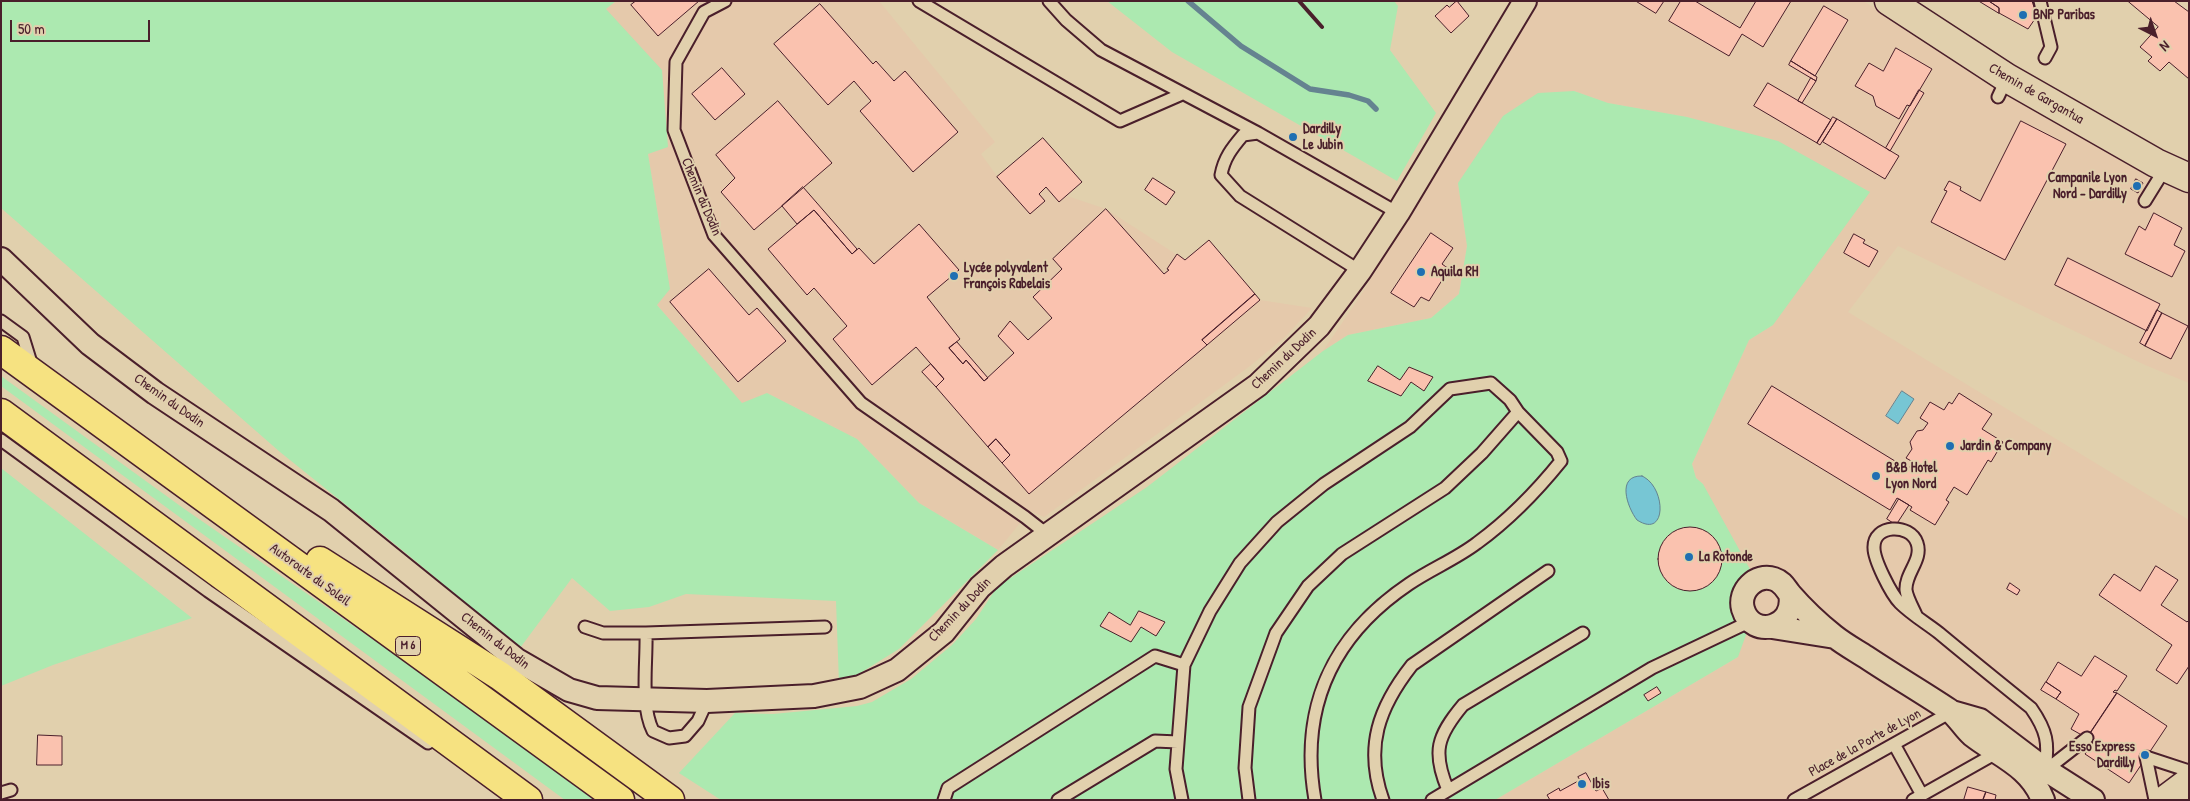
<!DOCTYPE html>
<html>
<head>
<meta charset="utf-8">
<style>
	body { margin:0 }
	#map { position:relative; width:2190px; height:801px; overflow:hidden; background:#e1d0ad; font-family:"Patrick Hand",sans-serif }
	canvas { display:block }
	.frame { position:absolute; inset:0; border:2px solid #4a1f2b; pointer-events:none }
	.north { position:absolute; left:2130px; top:10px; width:50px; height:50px; -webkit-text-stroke:4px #e1d0ad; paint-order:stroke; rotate:139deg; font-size:14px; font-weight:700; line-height:20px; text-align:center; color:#4a1f2b }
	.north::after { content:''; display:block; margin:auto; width:18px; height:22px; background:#4a1f2b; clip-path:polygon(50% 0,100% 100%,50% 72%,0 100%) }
	.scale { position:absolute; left:10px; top:20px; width:140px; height:22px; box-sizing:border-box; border:2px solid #4a1f2b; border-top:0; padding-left:6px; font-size:15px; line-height:18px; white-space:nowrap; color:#4a1f2b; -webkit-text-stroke:4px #e1d0ad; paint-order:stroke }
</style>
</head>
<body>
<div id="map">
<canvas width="2190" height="801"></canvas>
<div class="frame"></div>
<div class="north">N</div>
<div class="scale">50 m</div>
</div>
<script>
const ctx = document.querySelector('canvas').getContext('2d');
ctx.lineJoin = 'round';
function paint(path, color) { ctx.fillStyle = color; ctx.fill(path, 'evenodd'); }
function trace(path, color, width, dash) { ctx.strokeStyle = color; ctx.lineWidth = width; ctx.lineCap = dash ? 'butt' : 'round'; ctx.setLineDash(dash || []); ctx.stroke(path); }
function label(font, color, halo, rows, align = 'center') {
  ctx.font = font + ' "Patrick Hand",sans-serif'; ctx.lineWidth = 4; ctx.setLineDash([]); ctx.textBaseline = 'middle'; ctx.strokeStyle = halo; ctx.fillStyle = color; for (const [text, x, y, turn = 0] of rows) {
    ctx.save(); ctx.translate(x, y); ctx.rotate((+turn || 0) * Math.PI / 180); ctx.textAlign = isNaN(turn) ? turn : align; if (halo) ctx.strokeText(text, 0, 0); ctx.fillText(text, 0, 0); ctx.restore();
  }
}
const built = new Path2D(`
	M616 1H879L995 142 981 154 997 176 1043 138 1082 182 1067 196 1106 209 1185 260 1209 240 1260 300 1312 308 1285 337 1250 366 1044 517 1030 511 998 550 919 503 857 439 767 393 742 404 657 305 666 262 648 154 606 9Z
	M1538 1H1863L2189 192V383L2145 365 1898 246 1848 312 2189 520V800H1495L1738 657 1703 484 1696 478 1692 464 1749 340 1773 325 1687 117 1608 103 1574 91 1458 183 1467 246 1459 294 1431 318 1348 335 1323 351 1363 292Z`);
const green = new Path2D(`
	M1 1H616L606 9 662 70 668 147 648 154 670 289 657 305 742 403 767 393 857 439 919 503 998 550 899 649 857 675 839 683 836 601 686 594 649 607 610 611 572 578 520 648 402 550 280 452 1 208Z
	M1107 1H1394L1398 6 1390 50 1436 113 1397 181 1172 52Z
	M1574 91 1608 103 1687 117 1778 141 1870 192 1773 325 1749 340 1692 464 1696 478 1703 484 1756 580 1751 621 1738 657 1495 800H721L679 773 735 713 773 714 857 706 872 702 911 679 952 645 976 619 997 587 1147 487 1323 351 1348 335 1431 318 1459 294 1467 246 1458 183 1503 116 1538 93Z
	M1 376 183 508 475 710 599 800H565L1 386Z
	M1 468 192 618 53 665 1 686Z`);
const water = new Path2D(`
	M1902 391 1914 399 1898 424 1886 416Z
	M1642 476C1666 486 1668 540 1637 520 1627 507 1616 475 1642 476Z`);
const stream = new Path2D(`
	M1188 1 1241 46 1310 89 1349 95 1368 101 1376 109`);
const building = new Path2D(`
	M636 1H699L658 36 631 5Z
	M1457 1 1469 16 1451 33 1435 16 1447 5 1449 7Z
	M1636 1H1664L1656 13Z
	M1681 1H1695L1740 28 1756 1H1791L1763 47 1742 34 1729 56 1669 21Z
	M1979 1H1989L1999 8V13Z
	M1989 1H2032L2037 16 2028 29 1999 13V8Z
	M2128 1H2174L2189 12V79L2169 62 2160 71 2148 61 2152 57 2140 47 2158 27Z
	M820 4 873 64 876 61 894 81 905 71 958 132 913 172 860 111 871 101 854 81 828 105 774 44Z
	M1824 6 1848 20 1815 76 1791 61Z
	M1896 48 1932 69 1910 106 1907 105 1899 119 1876 106 1873 96 1855 86 1869 63 1883 71Z
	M1791 61 1817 77 1816 81 1789 65Z
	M722 68 745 94 715 120 692 94Z
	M1811 78 1816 81 1802 103 1798 101Z
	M1768 83 1831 120 1817 143 1754 106Z
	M1919 90 1924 93 1890 151 1886 148Z
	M778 101 832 163 754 230 721 192 735 178 716 155Z
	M1833 117 1837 119 1820 145 1817 143Z
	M1837 119 1899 156 1885 179 1823 142Z
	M2021 121 2066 144 2005 260 1931 222 1947 191 1944 190 1949 181 1961 187 1960 190 1980 201Z
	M1043 138 1082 182 1059 202 1046 187 1039 194 1045 201 1030 214 997 177Z
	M1153 178 1175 192 1166 205 1145 190Z
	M2136 179 2143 183 2138 193 2131 189Z
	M803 187 857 249 852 254 814 210 797 224 782 206Z
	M1106 209 1164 274 1169 270 1167 269 1177 254 1185 260 1209 240 1255 294 1202 340 1207 345 1029 494 1002 463 1010 455 996 439 988 447 936 387 944 379 916 347 872 385 833 339 847 326 814 288 807 295 768 249 814 210 852 254 859 248 874 264 919 224 959 270 927 297 960 339 949 348 963 364 966 360 984 381 1014 353 998 336 1010 321 1028 340 1052 318 1033 297 1062 269 1053 259Z
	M2154 213 2182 228 2174 245 2185 251 2172 277 2125 254 2139 226 2145 230Z
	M1431 233 1453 248 1442 264 1449 269 1429 301 1421 297 1414 307 1391 293Z
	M1854 234 1865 240 1863 243 1878 251 1869 267 1844 253Z
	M2068 258 2160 304 2147 331 2055 285Z
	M709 269 749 315 757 308 786 341 738 382 670 302Z
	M1255 294 1260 300 1207 345 1202 340Z
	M2157 310 2162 313 2145 346 2140 343Z
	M2162 313 2188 326 2171 359 2145 346Z
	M957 342 988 378 984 381 966 360 963 364 949 348Z
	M931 364 944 379 936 387 922 372Z
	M1378 366 1400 380 1409 367 1433 377 1424 391 1411 382 1401 396 1368 381Z
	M1772 386 1908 469 1913 462 1906 458 1912 449 1910 442 1917 431 1923 430 1928 423 1920 418 1930 402 1944 410 1949 402 1952 404 1959 393 1992 414 1982 429 2003 442 1991 462 1988 460 1967 495 1954 487 1946 500 1949 502 1935 525 1910 510 1912 507 1897 498 1890 510 1748 424Z
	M996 439 1010 455 1002 463 988 447Z
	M1899 499 1909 505 1896 525 1887 519Z
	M1658 559a32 32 0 1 1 64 0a32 32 0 1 1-64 0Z
	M2156 566 2178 580 2161 605 2187 622 2189 620V666L2177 684 2156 670 2172 645 2099 595 2114 574 2140 591Z
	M2010 583 2020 590 2017 595 2007 589Z
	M1139 611 1165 622 1156 636 1141 627 1131 642 1100 626 1109 612 1130 625Z
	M2095 656 2127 676 2117 691 2115 690 2113 692 2117 693 2087 738 2071 729 2079 714 2056 699 2061 692 2046 682 2058 662 2081 676Z
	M2046 682 2061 692 2056 699 2041 690Z
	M1657 687 1661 693 1648 701 1644 695Z
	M2117 693 2167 726 2129 783 2085 754 2093 743 2087 738Z
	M38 735 62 736V765H37Z
	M1586 773 1596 791 1602 788 1609 800H1550L1547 795 1559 788 1560 791 1580 780 1578 777Z
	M1968 787 1986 792 1983 800H1964Z
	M1986 792 1996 795 1995 800H1983Z`);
const service = new Path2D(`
	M725 1 704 12 676 62 674 130 714 235 861 403 1025 517 1048 535
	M919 1 1120 121 1182 94
	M1049 1 1066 20 1101 50 1258 133
	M2040 1 2051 47 2045 58
	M1998 97 2007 78
	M2145 201 2166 167
	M1360 271 1240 196 1221 175C1224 158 1232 148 1243 135L1258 133 1398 213
	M1 321 23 337 32 366
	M1 440 208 591 428 743
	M1916 615C1913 608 1907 598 1906 590 1905 573 1923 560 1917 543 1910 523 1873 524 1874 548 1874 560 1891 594 1900 603 1911 614 1926 623 1939 633 1969 658 2000 683 2031 708 2047 731 2049 743 2045 770
	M585 627 603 633H646L825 627
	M646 633C647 663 640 705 653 731L669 738 685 736 698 721 707 701
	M1894 744 1922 795
	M2046 770 2087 738
	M1448 790C1432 752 1437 736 1463 705L1583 633
	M1 793 11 790
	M944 800 948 788 1155 656 1184 665
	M1058 800 1155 741 1178 742
	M1182 800 1176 769 1184 665 1210 611 1240 563 1277 522 1324 484 1410 427 1450 389 1491 383 1510 400 1518 412
	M1249 800 1245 768 1249 707 1276 633 1308 586 1342 554 1445 488 1482 453 1518 412 1557 452 1561 461C1536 492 1510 519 1477 543 1456 559 1431 569 1409 584 1332 636 1299 708 1315 800
	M1383 800C1364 747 1379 707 1412 665L1548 571
	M1432 800 1652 668 1751 621
	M1794 800 1951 712
	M1913 800 1998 752
	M2155 800 2146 757 2189 771`);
const minor = new Path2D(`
	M1 259 90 344 155 393 331 510 517 660 569 690 597 698 707 701 814 696 860 687 897 670 944 632 980 587 1004 566 1258 385 1319 326 1360 271 1398 213 1525 1
	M1790 594C1797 628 1752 640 1743 609 1738 591 1756 573 1774 579 1783 582 1785 588 1790 594 1803 609 1819 624 1834 636 1844 644 1855 650 1866 657 1893 675 1922 692 1949 710 1958 717 1964 728 1972 735 1999 756 2030 766 2043 800
	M1772 627 1835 637
	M1952 712 1980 720 2046 770 2093 800`);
const tertiary = new Path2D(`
	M1889 1 2007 78 2156 163 2189 178
	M2165 800 2189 782`);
const trunk = new Path2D(`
	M1 350 620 800
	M1 413 528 800
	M320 561 500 676 670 800`);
const rail = new Path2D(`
	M1299 1 1322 27`);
const markers = [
	[2023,15,5,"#1f6fb2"],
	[1293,137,5,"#1f6fb2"],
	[2137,186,5,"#1f6fb2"],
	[1421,272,5,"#1f6fb2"],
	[954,276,5,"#1f6fb2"],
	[1950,446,5,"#1f6fb2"],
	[1876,476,5,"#1f6fb2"],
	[1689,557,5,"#1f6fb2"],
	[2145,755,5,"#1f6fb2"],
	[1582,784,5,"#1f6fb2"]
];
const shields = [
	[408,646,25]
];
const shieldNames = [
	["M 6",408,646]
];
const poiNames = [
	["BNP Paribas",2033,15],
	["Dardilly",1303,129],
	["Le Jubin",1303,145],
	["Campanile Lyon",2127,178,"right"],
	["Nord - Dardilly",2127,194,"right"],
	["Lycée polyvalent",964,268],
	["François Rabelais",964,284],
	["Aquila RH",1431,272],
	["Jardin & Company",1960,446],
	["B&B Hotel",1886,468],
	["Lyon Nord",1886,484],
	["La Rotonde",1699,557],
	["Esso Express",2135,747,"right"],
	["Dardilly",2135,763,"right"],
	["Ibis",1592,784]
];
const streetNames = [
	["Chemin de Gargantua",2036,94,30],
	["Chemin du Dodin",701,197,67],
	["Chemin du Dodin",1284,359,-43],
	["Chemin du Dodin",169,401,35],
	["Autoroute du Soleil",310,575,36],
	["Chemin du Dodin",960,610,-46],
	["Chemin du Dodin",495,641,38],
	["Place de la Porte de Lyon",1865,743,-29]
];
paint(built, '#e5c9ab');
paint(green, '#ace9b0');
paint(water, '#77c6d4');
trace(water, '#658390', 1);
trace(stream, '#658390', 5.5);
paint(building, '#fac2af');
trace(building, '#4a1f2b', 1);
trace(service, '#4a1f2b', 15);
trace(minor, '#4a1f2b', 26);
trace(tertiary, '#4a1f2b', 31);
trace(trunk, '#4a1f2b', 31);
trace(service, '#e1d0ad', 11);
trace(minor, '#e1d0ad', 22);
trace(tertiary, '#e1d0ad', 28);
trace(trunk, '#f6e281', 28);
trace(rail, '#4a1f2b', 4);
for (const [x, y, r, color] of markers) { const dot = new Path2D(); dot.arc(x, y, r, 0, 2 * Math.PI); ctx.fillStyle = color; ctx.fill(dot); trace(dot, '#e1d0ad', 2); }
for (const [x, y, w] of shields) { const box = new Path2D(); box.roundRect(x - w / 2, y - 9.5, w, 19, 4); ctx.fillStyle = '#e1d0ad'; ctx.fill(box); trace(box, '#4a1f2b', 1); }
label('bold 12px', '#4a1f2b', null, shieldNames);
label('bold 14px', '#4a1f2b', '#e1d0ad', poiNames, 'left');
label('14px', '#4a1f2b', '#e1d0ad', streetNames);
</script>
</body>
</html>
